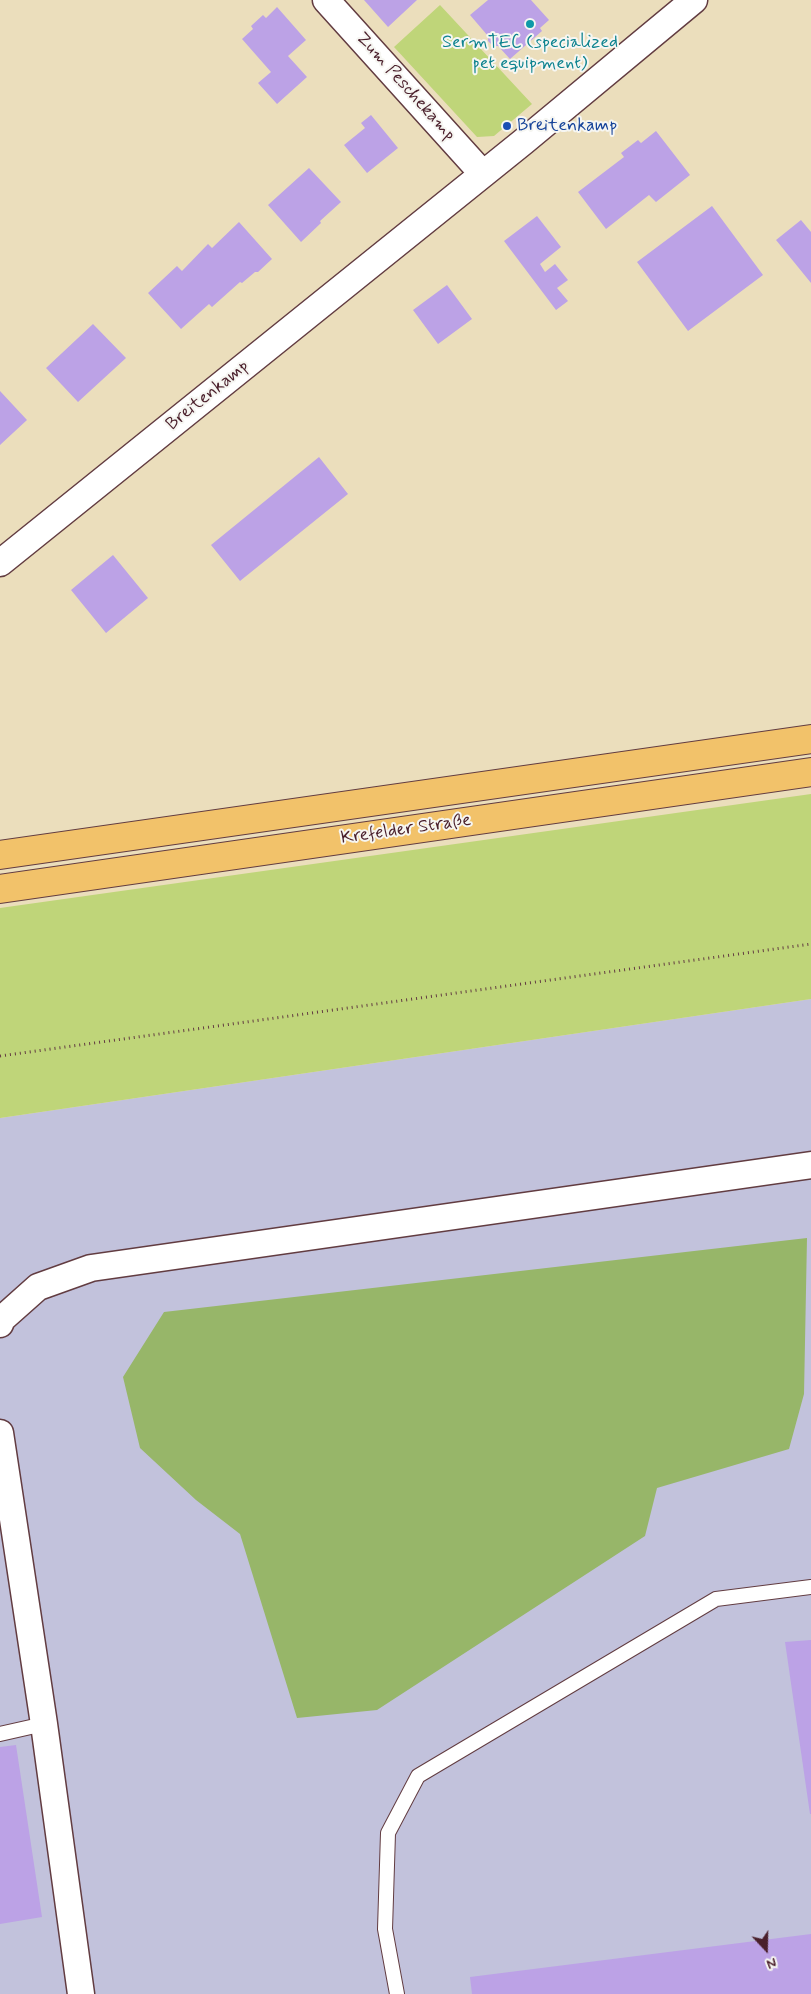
<!DOCTYPE html>
<html>
<head>
<meta charset="utf-8">
<style>
	body { margin:0 }
	#map { position:relative; width:811px; height:1994px; overflow:hidden; background:#ebdebc; font-family:Mynerve,sans-serif }
	canvas { display:block }
	.north { position:absolute; left:741px; top:1924px; width:50px; height:50px; -webkit-text-stroke:4px #f6f6f2; paint-order:stroke; rotate:159deg; font-size:14px; font-weight:700; line-height:20px; text-align:center; color:#4a1f2b }
	.north::after { content:''; display:block; margin:auto; width:18px; height:22px; background:#4a1f2b; clip-path:polygon(50% 0,100% 100%,50% 72%,0 100%) }
</style>
</head>
<body>
<div id="map">
<canvas width="811" height="1994"></canvas>
<div class="north">N</div>
</div>
<script>
const ctx = document.querySelector('canvas').getContext('2d');
ctx.lineJoin = 'round';
function paint(path, color) { ctx.fillStyle = color; ctx.fill(path, 'evenodd'); }
function trace(path, color, width, dash) { ctx.strokeStyle = color; ctx.lineWidth = width; ctx.lineCap = dash ? 'butt' : 'round'; ctx.setLineDash(dash || []); ctx.stroke(path); }
function label(font, color, halo, rows, align = 'center') {
  ctx.font = font + ' Mynerve,sans-serif'; ctx.lineWidth = 4; ctx.setLineDash([]); ctx.textBaseline = 'middle'; ctx.strokeStyle = halo; ctx.fillStyle = color; for (const [text, x, y, turn = 0] of rows) {
    ctx.save(); ctx.translate(x, y); ctx.rotate((+turn || 0) * Math.PI / 180); ctx.textAlign = isNaN(turn) ? turn : align; if (halo) ctx.strokeText(text, 0, 0); ctx.fillText(text, 0, 0); ctx.restore();
  }
}
const industrial = new Path2D(`
	M811 999V1994H0V1118Z`);
const green = new Path2D(`
	M440 5 532 104 494 136 477 137 394 47Z
	M811 794V999L0 1118V908Z`);
const forest = new Path2D(`
	M807 1238 804 1394 789 1449 657 1488 645 1536 377 1710 297 1718 240 1534 196 1500 140 1448 123 1377 164 1312Z`);
const building = new Path2D(`
	M364 0H417L388 27Z
	M488 0H531L549 20 540 28 542 31 510 59 498 46H493L488 41V36L470 15Z
	M277 7 306 40 288 56 307 77 277 104 258 83 271 72 242 39 253 29 251 26 263 15 266 18Z
	M371 115 398 148 367 173 344 145 365 128 361 123Z
	M656 131 690 175 656 202 649 195 606 229 578 192 624 157 621 153 638 140 641 143Z
	M309 168 341 202 320 221 321 223 301 242 268 205Z
	M712 206 763 275 688 331 637 262Z
	M537 216 561 247 540 264 545 272 555 264 568 280 557 288 568 301 556 310 504 241Z
	M801 220 811 232V283L776 240Z
	M239 222 272 259 258 272H255L242 283 240 282 212 307 209 304 181 329 148 293 177 266 182 271 208 244 212 248Z
	M447 285 472 319 438 344 413 310Z
	M93 324 126 358 78 402 46 368Z
	M0 391 27 420 0 445Z
	M319 457 348 494 240 581 211 545Z
	M113 555 148 598 106 633 71 590Z
	M811 1640V1814H810L785 1642Z
	M16 1745 42 1917 0 1924V1747Z
	M811 1934V1994H472L470 1977Z`);
const path = new Path2D(`
	M0 1056 811 944`);
const lane = new Path2D(`
	M0 1734 44 1724
	M397 1994 385 1929 388 1833 418 1776 716 1599 811 1587`);
const street = new Path2D(`
	M326 0 483 174
	M0 563 523 142 694 0
	M0 1324 2 1319 38 1287 91 1268 811 1165
	M0 1433 44 1724 81 1994`);
const primary = new Path2D(`
	M0 855 811 739
	M0 889 811 772`);
const markers = [
	[530,24,5,"#0f9aa8"],
	[507,126,5,"#1a4fb4"]
];
const cultureNames = [
	["SermTEC (specialized",530,43],
	["pet equipment)",530,64]
];
const streetNames = [
	["Zum Peschekamp",405,87,48],
	["Breitenkamp",208,396,-39],
	["Krefelder Straße",406,830,-8]
];
const transitNames = [
	["Breitenkamp",517,126]
];
paint(industrial, '#c2c2dc');
paint(green, '#bfd579');
paint(forest, '#97b669');
paint(building, '#bca2e6');
trace(lane, '#623c41', 16);
trace(street, '#623c41', 29);
trace(primary, '#623c41', 30);
trace(path, '#623c41', 3, [1, 4]);
trace(lane, '#fff', 14);
trace(street, '#fff', 26);
trace(primary, '#f2c26a', 28);
for (const [x, y, r, color] of markers) { const dot = new Path2D(); dot.arc(x, y, r, 0, 2 * Math.PI); ctx.fillStyle = color; ctx.fill(dot); trace(dot, '#f6f6f2', 2); }
label('18px', '#0d838f', '#f6f6f2', cultureNames);
label('18px', '#4a1f2b', '#f6f6f2', streetNames);
label('18px', '#164399', '#f6f6f2', transitNames, 'left');
</script>
</body>
</html>
